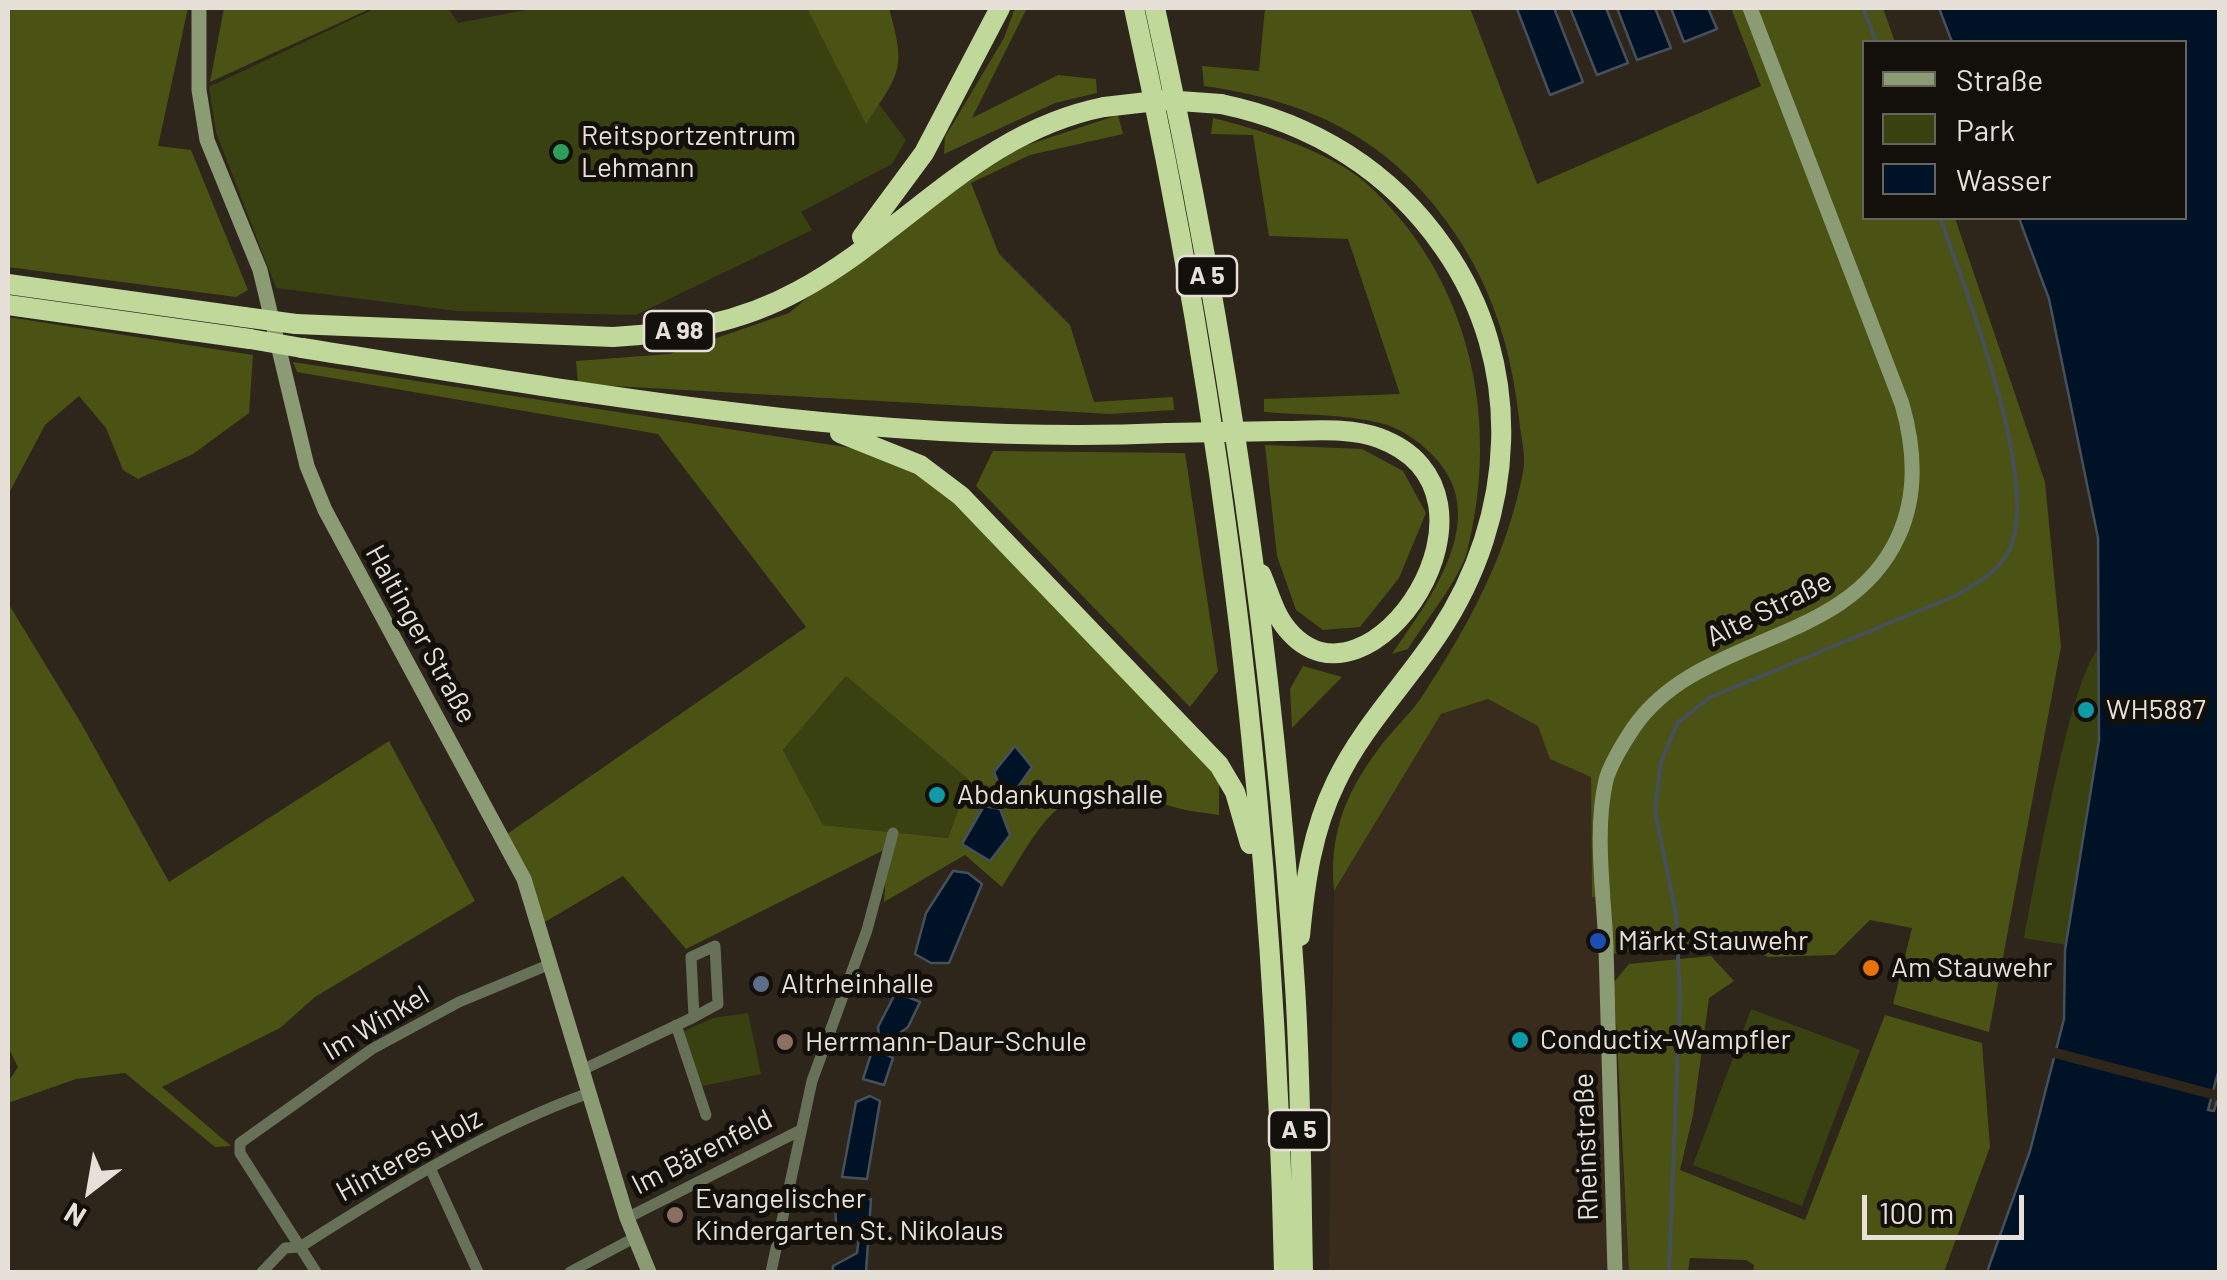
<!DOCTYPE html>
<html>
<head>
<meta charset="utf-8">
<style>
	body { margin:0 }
	#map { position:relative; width:2227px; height:1280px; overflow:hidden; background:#2e251b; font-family:Barlow,sans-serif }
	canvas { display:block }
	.frame { position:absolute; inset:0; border:10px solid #e6e0d9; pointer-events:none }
	.legend { position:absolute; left:1862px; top:40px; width:325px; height:180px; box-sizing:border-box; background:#130f0a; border:2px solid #67635d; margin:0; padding:12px 18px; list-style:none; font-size:30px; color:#e6e0d9 }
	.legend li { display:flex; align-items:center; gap:20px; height:50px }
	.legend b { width:50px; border:2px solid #67635d }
	.north { position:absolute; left:40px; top:1140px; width:100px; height:100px; -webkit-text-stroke:8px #130f0a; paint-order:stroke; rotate:211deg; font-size:28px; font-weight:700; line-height:40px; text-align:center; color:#e6e0d9 }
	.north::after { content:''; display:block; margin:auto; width:35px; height:45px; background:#e6e0d9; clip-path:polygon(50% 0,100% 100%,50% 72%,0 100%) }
	.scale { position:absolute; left:1862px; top:1195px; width:162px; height:45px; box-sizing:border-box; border:5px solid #e6e0d9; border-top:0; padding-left:12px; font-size:30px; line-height:35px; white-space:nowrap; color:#e6e0d9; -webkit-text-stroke:8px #130f0a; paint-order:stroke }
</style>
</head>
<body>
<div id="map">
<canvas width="2227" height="1280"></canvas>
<div class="frame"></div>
<ul class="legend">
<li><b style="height:12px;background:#8b9b73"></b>Straße</li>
<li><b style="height:28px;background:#3a4110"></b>Park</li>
<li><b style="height:28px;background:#001225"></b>Wasser</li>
</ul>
<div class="north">N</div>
<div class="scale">100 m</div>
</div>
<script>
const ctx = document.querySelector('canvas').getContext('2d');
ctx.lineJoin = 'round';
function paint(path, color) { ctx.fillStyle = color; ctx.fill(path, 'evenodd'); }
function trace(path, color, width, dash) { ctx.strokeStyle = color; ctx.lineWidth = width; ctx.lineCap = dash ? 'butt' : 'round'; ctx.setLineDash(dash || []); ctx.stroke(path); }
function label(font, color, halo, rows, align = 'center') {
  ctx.font = font + ' Barlow,sans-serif'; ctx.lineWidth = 10; ctx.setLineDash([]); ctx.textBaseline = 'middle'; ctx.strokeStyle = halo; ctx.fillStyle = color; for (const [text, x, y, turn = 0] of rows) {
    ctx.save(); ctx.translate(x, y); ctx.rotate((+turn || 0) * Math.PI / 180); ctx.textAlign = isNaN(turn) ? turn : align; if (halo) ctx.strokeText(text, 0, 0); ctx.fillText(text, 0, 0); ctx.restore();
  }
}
const built = new Path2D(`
	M1488 699 1539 726 1550 759 1591 776 1592 896H1611L1612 997 1629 1272H1329L1334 891 1441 714Z`);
const green = new Path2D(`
	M376 8H448L458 23 536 8H807L906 140 892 164 801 212 812 230 636 315 457 311 276 288 216 132 209 87Z
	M2102 645 2099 740 2066 945 2024 938C2034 889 2071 666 2102 645Z
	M846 676 969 780 948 838 823 825 783 750Z
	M1751 1009 1860 1050 1802 1206 1693 1165Z
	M748 1013 761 1074 702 1086 682 1032 713 1018Z`);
const forest = new Path2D(`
	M8 8H188L158 146 191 150 248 290 236 297 8 267Z
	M224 8H372L210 82Z
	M807 8H889C906 70 901 71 866 124Z
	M1015 8H1027L972 118 1058 75 1096 79 1097 93 1055 103 944 154 945 137 1004 38Z
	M1265 8H1470L1537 184 1761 86 1731 8H1883L1895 42H1864V218H1955L2045 482 2061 647 1989 1032 1893 1004 1912 928 1870 920 1835 955 1768 957 1740 946 1703 944 1611 954V897H1592L1591 777 1550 759 1538 726 1488 699 1441 714 1334 891C1329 837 1344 795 1377 751 1390 732 1408 717 1421 698 1467 628 1507 556 1523 472 1526 458 1522 441 1520 427 1513 359 1497 299 1460 241 1397 143 1317 102 1204 86L1202 66 1259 71Z
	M1118 115 1123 134 1030 155 971 183 999 254 1070 325 1094 402 1173 397 1174 410 1110 414 578 384 576 361 670 354 789 313 922 201 1027 145Z
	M1213 118C1259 129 1331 152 1366 183 1470 277 1501 419 1467 552 1459 580 1424 623 1408 649L1392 654C1428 601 1491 521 1437 460 1423 444 1402 428 1380 423 1344 414 1302 415 1264 412V399L1400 394 1348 239 1269 236 1253 135 1211 134Z
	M8 317 253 355 249 413 193 454 138 479 123 470 106 428 79 396 45 425 8 495Z
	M293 362 865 450 915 471 960 504 1203 761 1219 781V815C1198 812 1178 810 1159 802 1151 799 1146 793 1139 791 1063 770 1036 834 1002 887L965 855 884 902 888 848 686 949 623 876 543 923 507 834 806 627 658 434 297 372ZM846 676 969 780 948 838 823 825 783 750ZM984 806 991 861 963 844Z
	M1265 445 1362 449 1403 471 1426 513 1399 578 1360 627 1323 630 1296 610 1277 556Z
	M993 451 1185 453 1218 671 1190 707 976 486Z
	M8 603 81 723 169 882 389 741 475 901 315 997 280 1028 162 1087 231 1146 215 1147 125 1073 76 1079 8 1103V1082L18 1067 8 1047Z
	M1303 666 1342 677 1292 728 1290 689Z
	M1711 956 1734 981 1709 998 1693 1115 1680 1170 1805 1220 1885 1015 1982 1043 1990 1147 1944 1272H1753L1754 1265 1746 1260 1690 1258 1688 1272H1629L1614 982 1629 964Z`);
const water = new Path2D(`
	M1554 8 1583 82 1550 95 1517 9Z
	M1570 8H1606L1628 63 1597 75Z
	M1617 8H1655L1671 48 1637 60Z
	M1671 8H1708L1717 29 1684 42Z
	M1939 8H2219L2220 1065 2208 1110 2214 1111 2219 1093V1272H1987L2030 1151 2064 1019 2065 950 2099 740 2098 538 2049 299 2019 218H2184V42H1952Z
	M1015 746 1032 767 1013 794 1002 792 994 772Z
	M984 806 1000 809 1010 835 990 861 962 844Z
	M953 871 968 873 982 884 949 963H931L915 954 926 913Z
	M896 992 920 1002 908 1027 888 1042 879 1038 878 1027Z
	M873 1048 893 1058 884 1085 863 1079Z
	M870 1096 880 1101 867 1179 842 1177 856 1102Z
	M835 1198 871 1199 866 1272H833V1266L857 1253 859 1237 836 1225Z`);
const pier = new Path2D(`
	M2053 1047 2219 1091V1101L2050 1057Z`);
const stream = new Path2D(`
	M1863 8 1876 42
	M1669 1272 1680 997 1676 914 1655 811 1661 761 1678 722 1711 697 1957 595C1978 582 1997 573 2009 551 2042 484 1965 287 1940 218`);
const street = new Path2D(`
	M676 1025 706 1115
	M582 1070 694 1017 691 957 715 946 718 1004 694 1017
	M431 1170 478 1272
	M627 1218 799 1131
	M262 1272 285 1248 300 1247C391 1189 488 1129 589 1093
	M316 1272 240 1153V1143L372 1049 459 1002 548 965
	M570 1272 634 1238
	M771 1272 812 1081 867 930 893 833`);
const secondary = new Path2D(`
	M199 8V90L207 140 260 270 307 466 325 510 524 879 627 1218 649 1272
	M1615 1272C1612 1164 1609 1055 1606 947 1604 895 1594 831 1606 780 1611 762 1624 742 1634 727 1699 633 1848 647 1898 537 1918 494 1915 449 1902 404L1750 8`);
const highway = new Path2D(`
	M1134 8C1226 422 1275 848 1284 1272
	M1155 8C1226 329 1274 657 1295 986 1301 1081 1301 1177 1303 1272
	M1221 104C1313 123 1391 171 1444 248 1526 365 1516 517 1439 633 1406 683 1362 727 1336 782 1312 831 1305 882 1300 936
	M862 237 924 153 1000 8
	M8 284 244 317
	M8 305 250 339
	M296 324 613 337C678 333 740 323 798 291 906 233 978 132 1104 107
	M302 348C589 393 875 446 1167 433
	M840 433 920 465 961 496 1219 765 1235 792 1250 844
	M1261 574C1269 592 1274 614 1287 629 1369 729 1526 492 1379 438 1349 427 1311 431 1280 431`);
const highwayBridge = new Path2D(`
	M1104 107 1165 100 1221 104
	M244 317 296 324
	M250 339 302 348
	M1167 433 1280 431`);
const markers = [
	[561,152,10,"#2e9e5b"],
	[2086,710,10,"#0f9aa8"],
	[937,795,10,"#0f9aa8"],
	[1598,941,10,"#1a4fb4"],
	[1871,968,10,"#e8710a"],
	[761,984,10,"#5c6f8a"],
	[1520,1040,10,"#0f9aa8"],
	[785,1042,10,"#8d6e63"],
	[675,1215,10,"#8d6e63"]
];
const shields = [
	[1207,276,60],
	[679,331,70],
	[1299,1130,60]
];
const shieldNames = [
	["A 5",1207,276],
	["A 98",679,331],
	["A 5",1299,1130]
];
const poiNames = [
	["Reitsportzentrum",581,136],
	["Lehmann",581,168],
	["WH5887",2106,710],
	["Abdankungshalle",957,795],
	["Märkt Stauwehr",1618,941],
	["Am Stauwehr",1891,968],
	["Altrheinhalle",781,984],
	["Conductix-Wampfler",1540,1040],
	["Herrmann-Daur-Schule",805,1042],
	["Evangelischer",695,1199],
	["Kindergarten St. Nikolaus",695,1231]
];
const streetNames = [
	["Alte Straße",1769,609,-26],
	["Haltinger Straße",421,634,61],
	["Im Winkel",376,1023,-31],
	["Rheinstraße",1586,1147,-92],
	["Im Bärenfeld",702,1152,-27],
	["Hinteres Holz",409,1155,-29]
];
paint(built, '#3a2c1c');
paint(green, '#3a4110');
paint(forest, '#4a5313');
paint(water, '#001225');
trace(water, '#45505b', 2.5);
paint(pier, '#2e251b');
trace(stream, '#45505b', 4);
trace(street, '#667158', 11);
trace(secondary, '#8b9b73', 15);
trace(highway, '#c0d99b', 20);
trace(highwayBridge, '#c0d99b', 20);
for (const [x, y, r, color] of markers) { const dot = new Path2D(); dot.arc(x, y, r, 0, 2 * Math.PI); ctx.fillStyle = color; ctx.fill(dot); trace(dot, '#130f0a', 4); }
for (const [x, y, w] of shields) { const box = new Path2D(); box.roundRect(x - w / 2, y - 20, w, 40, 8); ctx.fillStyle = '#130f0a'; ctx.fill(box); trace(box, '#e6e0d9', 2.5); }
label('bold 25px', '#e6e0d9', null, shieldNames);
label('28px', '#e6e0d9', '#130f0a', poiNames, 'left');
label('28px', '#e6e0d9', '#130f0a', streetNames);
</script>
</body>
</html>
